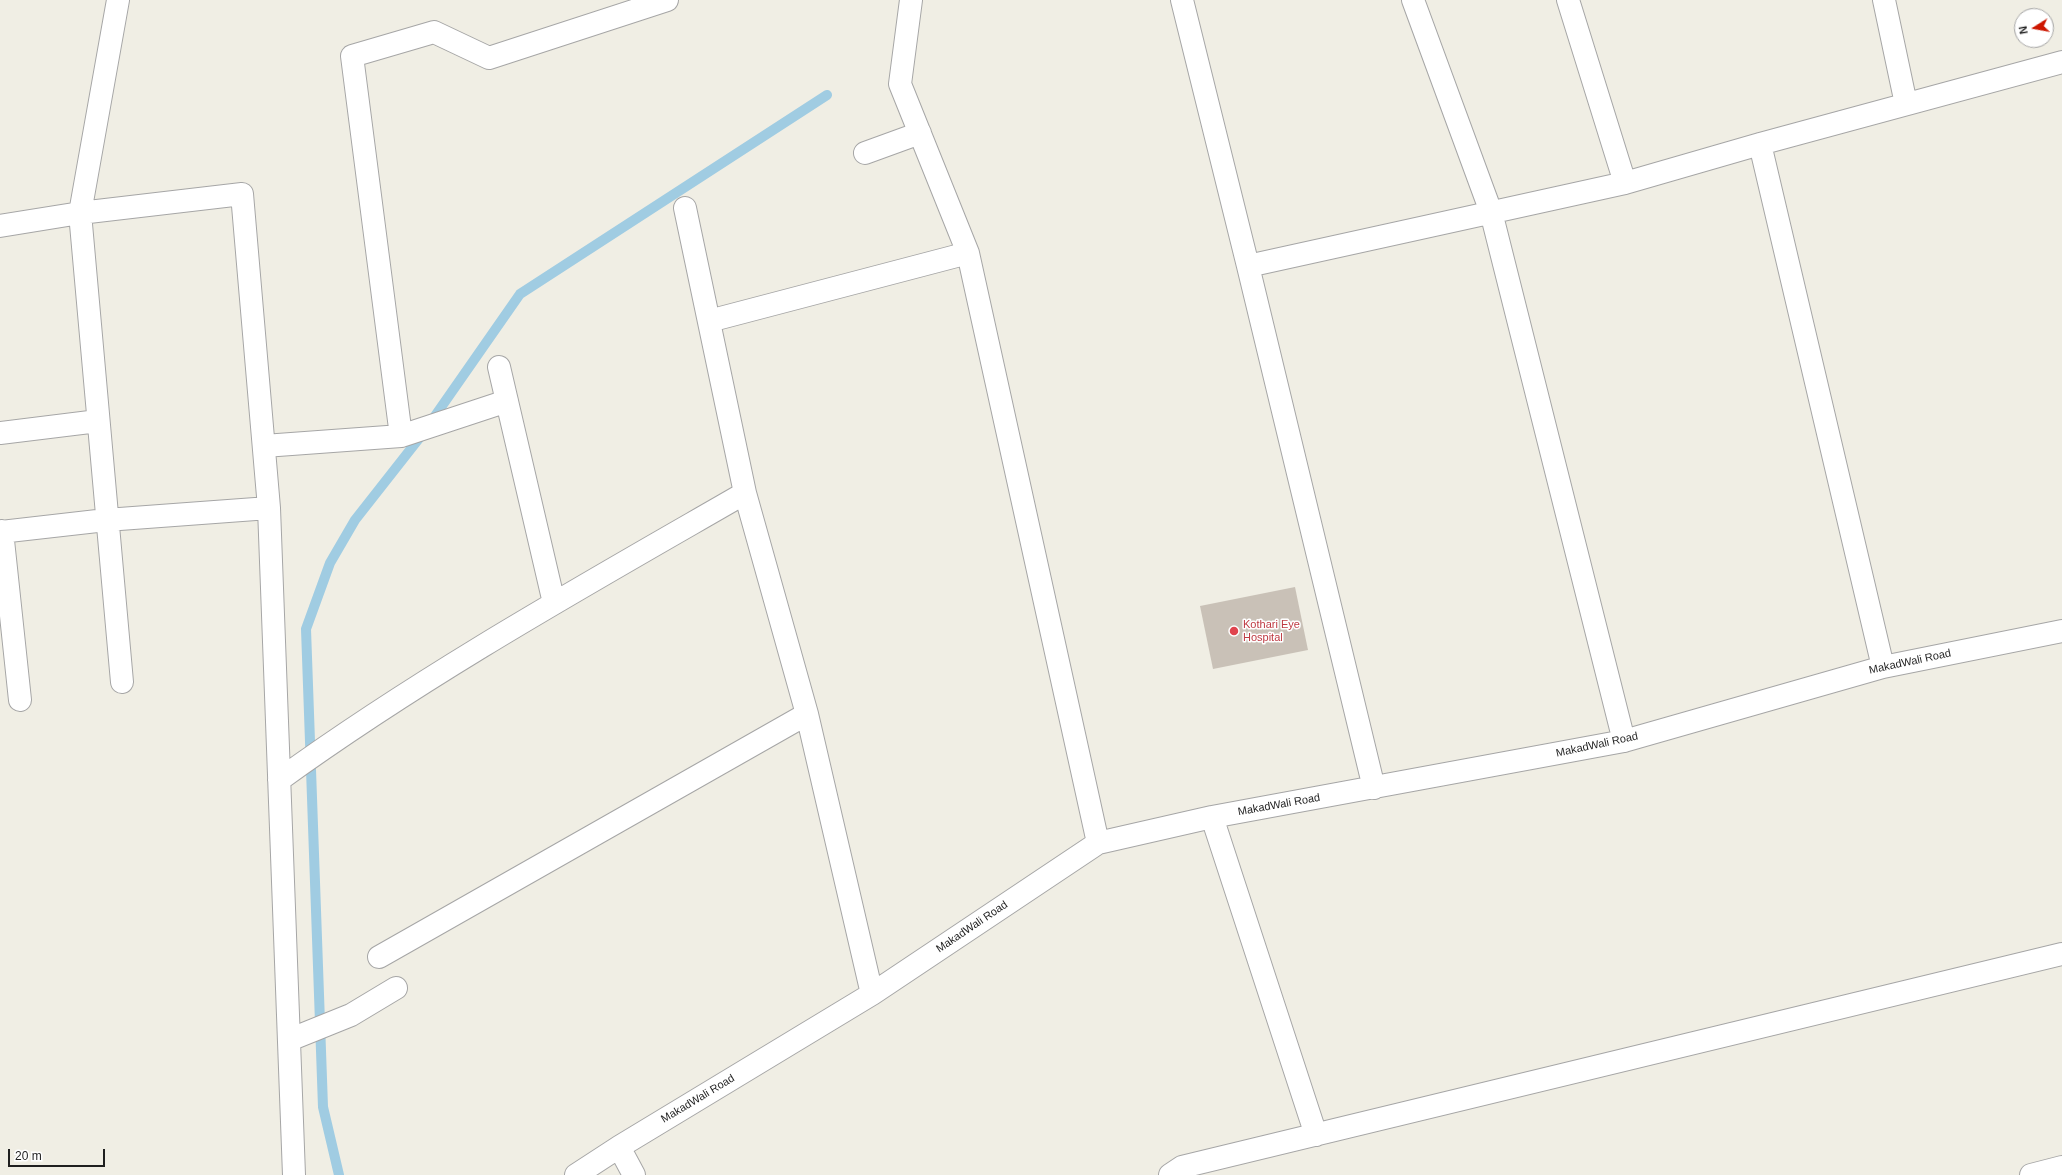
<!DOCTYPE html>
<html>
<head>
<meta charset="utf-8">
<style>
	body { margin:0 }
	#map { position:relative; width:2062px; height:1175px; overflow:hidden; background:#f0eee4; font-family:Helvetica,sans-serif }
	canvas { display:block }
	.north { position:absolute; left:2014px; top:8px; width:40px; height:40px; box-sizing:border-box; background:#fff; border:1px solid #a5a5a5; border-radius:50%; rotate:259deg; font-size:11px; font-weight:700; line-height:16px; text-align:center; color:#1f1f1f }
	.north::after { content:''; display:block; margin:auto; width:14px; height:18px; background:#cd1600; clip-path:polygon(50% 0,100% 100%,50% 72%,0 100%) }
	.scale { position:absolute; left:8px; top:1149px; width:97px; height:18px; box-sizing:border-box; border:2px solid #1f1f1f; border-top:0; padding-left:5px; font-size:12px; line-height:14px; white-space:nowrap; color:#1f1f1f; -webkit-text-stroke:3px #fff; paint-order:stroke }
</style>
</head>
<body>
<div id="map">
<canvas width="2062" height="1175"></canvas>
<div class="north">N</div>
<div class="scale">20 m</div>
</div>
<script>
const ctx = document.querySelector('canvas').getContext('2d');
ctx.lineJoin = 'round';
function trace(path, color, width, dash) { ctx.strokeStyle = color; ctx.lineWidth = width; ctx.lineCap = dash ? 'butt' : 'round'; ctx.setLineDash(dash || []); ctx.stroke(path); }
function paint(path, color) { ctx.fillStyle = color; ctx.fill(path, 'evenodd'); }
function label(font, color, halo, rows, align = 'center') {
  ctx.font = font + ' Helvetica,sans-serif'; ctx.lineWidth = 3; ctx.setLineDash([]); ctx.textBaseline = 'middle'; ctx.strokeStyle = halo; ctx.fillStyle = color; for (const [text, x, y, turn = 0] of rows) {
    ctx.save(); ctx.translate(x, y); ctx.rotate((+turn || 0) * Math.PI / 180); ctx.textAlign = isNaN(turn) ? turn : align; if (halo) ctx.strokeText(text, 0, 0); ctx.fillText(text, 0, 0); ctx.restore();
  }
}
const stream = new Path2D(`
	M339 1175 323 1107 306 629 330 563 355 520 421 436 520 294 827 95`);
const building = new Path2D(`
	M1295 587 1308 650 1213 669 1200 606Z`);
const minor = new Path2D(`
	M118 0 80 213 122 682
	M911 0 900 84 968 253 1098 843
	M1182 0 1248 266 1374 788
	M1413 0 1491 212 1624 741
	M1568 0 1625 183
	M1884 0 1906 104
	M1760 144 1883 667
	M865 153 920 133
	M685 208 745 493 807 714 872 994
	M0 226 80 213 242 194 269 508 294 1175
	M1248 266 1625 183 1760 144 2062 62
	M709 321 968 253
	M499 367 554 603
	M0 433 98 421
	M401 436 507 401
	M264 446 401 436 352 56 434 32 489 58 667 0
	M2 531 20 700
	M0 532 106 520 269 508
	M279 780C427 673 587 584 745 493
	M1212 817 1316 1135
	M379 957 807 714
	M289 1040 351 1015 396 988
	M619 1147 634 1175
	M576 1175 619 1147 872 994 1098 843 1212 817 1624 741 1883 667 2062 631
	M1170 1175 1182 1167 2062 954
	M2031 1175 2062 1167`);
const markers = [
	[1234,631,5,"#e0444e"]
];
const healthNames = [
	["Kothari Eye",1243,625],
	["Hospital",1243,638]
];
const streetNames = [
	["MakadWali Road",1910,662,-12],
	["MakadWali Road",1597,745,-12],
	["MakadWali Road",1279,805,-10],
	["MakadWali Road",972,927,-34],
	["MakadWali Road",698,1099,-31]
];
trace(stream, '#a0cce2', 10);
paint(building, '#c9c1b7');
trace(minor, '#a6a6a6', 24);
trace(minor, '#fff', 22);
for (const [x, y, r, color] of markers) { const dot = new Path2D(); dot.arc(x, y, r, 0, 2 * Math.PI); ctx.fillStyle = color; ctx.fill(dot); trace(dot, '#fff', 1.5); }
label('11px', '#be3a42', '#fff', healthNames, 'left');
label('11px', '#1f1f1f', '#fff', streetNames);
</script>
</body>
</html>
